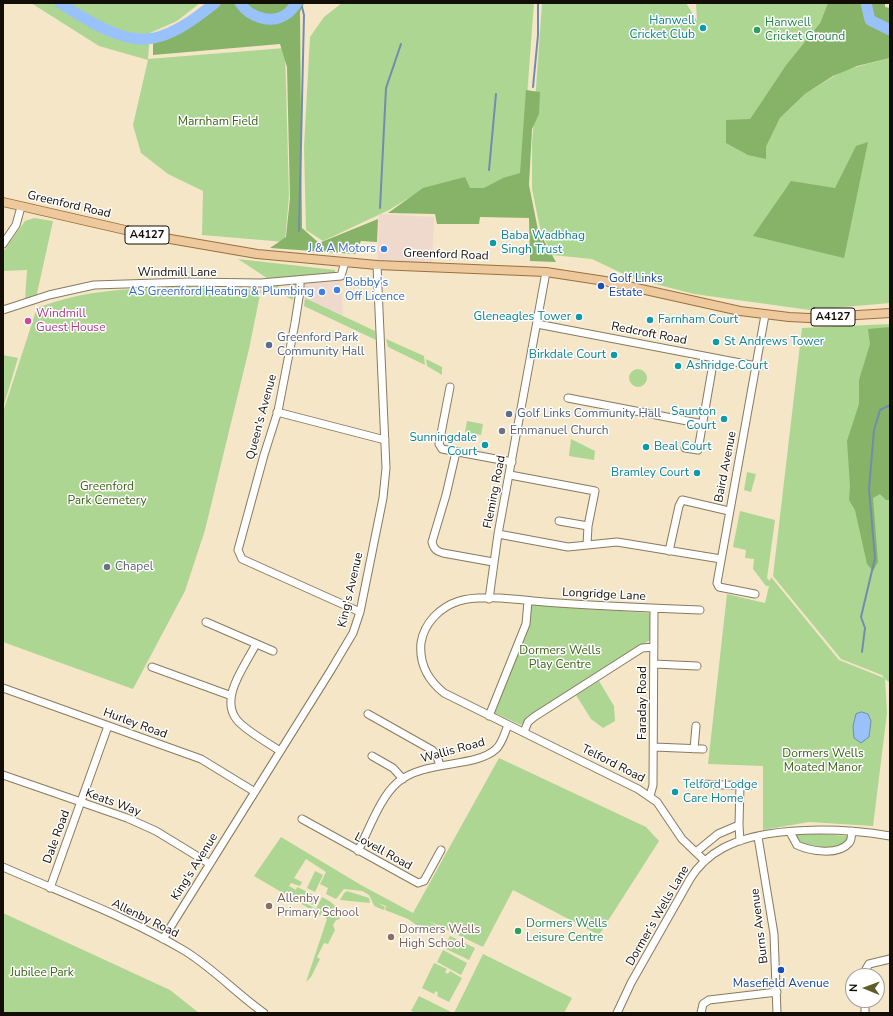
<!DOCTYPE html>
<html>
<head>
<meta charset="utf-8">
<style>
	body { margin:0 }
	#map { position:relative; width:893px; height:1016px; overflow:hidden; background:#f5e6c8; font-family:"Nunito Sans",sans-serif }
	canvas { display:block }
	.frame { position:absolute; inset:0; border:4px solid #130e05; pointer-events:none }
	.north { position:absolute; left:845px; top:968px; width:40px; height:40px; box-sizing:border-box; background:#fff; border:1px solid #a19f9b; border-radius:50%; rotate:271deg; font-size:11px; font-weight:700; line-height:16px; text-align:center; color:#130e05 }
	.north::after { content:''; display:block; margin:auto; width:14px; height:18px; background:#5f5e2a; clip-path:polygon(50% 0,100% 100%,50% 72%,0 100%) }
</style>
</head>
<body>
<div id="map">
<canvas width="893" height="1016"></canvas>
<div class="frame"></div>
<div class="north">N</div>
</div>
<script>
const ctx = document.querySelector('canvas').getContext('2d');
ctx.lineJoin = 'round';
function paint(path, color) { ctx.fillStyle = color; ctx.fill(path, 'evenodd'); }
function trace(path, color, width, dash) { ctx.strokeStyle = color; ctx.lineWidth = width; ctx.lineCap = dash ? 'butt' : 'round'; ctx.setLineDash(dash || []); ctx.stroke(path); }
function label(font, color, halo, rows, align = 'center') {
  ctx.font = font + ' "Nunito Sans",sans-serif'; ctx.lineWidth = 3; ctx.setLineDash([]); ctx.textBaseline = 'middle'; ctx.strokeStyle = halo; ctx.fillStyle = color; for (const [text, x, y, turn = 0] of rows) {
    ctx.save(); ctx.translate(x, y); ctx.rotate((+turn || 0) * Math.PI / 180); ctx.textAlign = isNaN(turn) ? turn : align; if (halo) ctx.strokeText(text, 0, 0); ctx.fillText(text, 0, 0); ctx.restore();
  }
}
const commercial = new Path2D(`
	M379 214 434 217 432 267 377 265Z
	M341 280 343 315 303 297 302 283Z`);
const green = new Path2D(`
	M31 3H200L177 21 150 33 148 59 285 48 289 196 285 242 202 235 203 191 168 174 141 153 133 125 148 60 99 46Z
	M342 3H534L521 175 483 190 425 188 389 210 323 241 306 230 304 147 310 37 324 17Z
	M542 3H686L697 21 696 3H828L820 23 786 65 750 119 766 147 780 118 805 94 844 70 890 58V303L810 310 694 294 632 278 592 259 552 255 540 228 532 189V144Z
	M34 218 53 221 36 298 25 300 27 270 3 271V252L25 221Z
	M238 259 335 270V273L267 278Z
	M277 286 293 293V300L267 287Z
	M181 287 261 290 249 349 205 530 185 591 133 689 3 642V412L37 308C87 289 128 289 181 287Z
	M305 298 375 331 376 340 304 306Z
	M890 324V683L885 679 887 713 873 826 809 822 763 830V766L708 764 727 594 765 603 769 586H766L753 569 754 559 745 558 746 550 733 547 740 511 775 520 767 578 770 581 771 577 839 660 884 678 882 675 841 659 773 576 802 328Z
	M386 339 424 356 425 365 388 347Z
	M3 355 18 358 3 408Z
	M426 359 442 367V375L427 366Z
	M629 378a9 9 0 1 1 18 0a9 9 0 1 1-18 0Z
	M467 421 483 424 481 435 465 432Z
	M571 439 595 451 594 460 569 456Z
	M747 472 756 474 751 492 744 490Z
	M530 605 651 613 650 640 528 716 521 725 495 713 528 627Z
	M599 681 614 706 615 721 603 728 591 719 576 695Z
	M499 758 646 827 659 841 599 935 513 890 483 947 429 921 437 926 433 931 426 932 408 919 385 910 386 906 378 903 385 907 384 910 376 907 377 905 375 907 369 895 362 891 344 889 336 899 326 894 328 888 320 884 326 872 306 859 294 878 302 882 300 886 291 883 289 886 296 890 297 887 318 897 315 906 293 896 316 909 322 897C335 904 335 904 340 919L336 920 333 925 335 930 328 944 324 943 317 957 320 959 311 977 306 982 327 919 254 876 281 837 361 885 413 913Z
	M819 834 847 836V840L845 844 826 848 800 844 796 835Z
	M315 871 323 875 315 892 307 888Z
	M347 891 369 898 370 903 340 900 344 893Z
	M3 913 170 990 199 1013H3Z
	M450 936 475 948 469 960 444 948Z
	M443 950 467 963 461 975 437 962Z
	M483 954 572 998 564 1013H454Z
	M434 963 447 969 445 972 448 974 450 971 462 978 449 1002 437 996 438 993 436 991 434 994 422 988Z
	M419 996 451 1012 450 1013H416L411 1011Z`);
const forest = new Path2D(`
	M226 3H304L300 12 302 228 319 243 378 219 377 242 361 241 355 254 270 248 286 237 290 198 287 67 280 44 153 55V42L187 27 216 5Z
	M828 3H885V7L890 8V58L857 66 833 76 805 94 780 118 766 147V159L748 155 726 143V120L750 119 786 65 820 23Z
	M526 90 540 92 539 114 532 129 529 185 538 230 556 262 530 261 529 218 480 217 479 224H437L435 214 388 213 423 188 465 177 470 188H484L503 178 520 173Z
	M868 142 844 258 753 236 791 181 835 188 856 146Z
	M890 327V500H886L880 494 873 498 878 562 873 571 867 564 855 510 849 500 850 486 847 441 859 404V380L870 344 868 329Z`);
const water = new Path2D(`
	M862 712 868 714 871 721 869 737 861 743 854 738 853 726 856 714Z`);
const stream = new Path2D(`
	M533 87 538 35V3
	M489 170 496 94
	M380 208 386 88 401 44
	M299 231 304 15 301 3
	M862 652 865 628 861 617 875 558 869 489 874 430 880 410 890 405`);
const river = new Path2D(`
	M60 3C85 19 123 45 154 38 177 33 197 17 215 3
	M240 3C250 18 273 25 288 13 291 11 294 6 297 3
	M866 3 870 20 890 30`);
const minor = new Path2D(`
	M3 244 16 225 21 207
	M300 280V291L295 323 278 411 264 455 238 550 242 559 360 612
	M3 310 49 295 94 285 188 282 261 283 341 276 345 262
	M537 324 756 366
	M450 387 439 444 442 449 512 462
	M568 398 703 424
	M277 412 385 440
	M685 448 698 450 714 358
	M456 452 446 495 432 542C434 549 436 551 443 553L493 562
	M510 475 595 491 588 526 587 545
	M559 521 588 526
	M498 534 568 547 617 542 721 559
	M669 551 679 506 682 500 729 511
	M755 594 719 587 717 583 765 315
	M489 599 498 534 546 272
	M700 610C648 608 596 606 544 602 521 600 480 594 459 601 440 607 424 623 421 643 419 664 429 681 444 693L638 789 657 802 682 839 705 861
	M206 622 273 651
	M256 644C245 666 219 698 237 720 245 730 268 743 280 751
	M654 664 697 666
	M152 667 229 695
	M3 688 201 759 255 792
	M368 714 432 750 436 754 440 765
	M489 716 526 624 528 601
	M524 732 528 722 534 717 642 648 654 647
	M654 747 703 749
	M694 749 696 726
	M372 756 393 768 403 779
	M3 775 127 818 156 831 210 864
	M700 784 749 786
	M650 796 653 785 654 610
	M302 819 418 883 424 881 441 850
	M739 825 740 841
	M790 832 797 845C810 851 838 856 849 843 852 840 851 835 852 831
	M758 837 774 934 777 1013
	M358 851C369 830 380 797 398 782 424 760 476 768 496 749 502 744 505 732 508 725
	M696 852 718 834 739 825 740 785
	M3 867C64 894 128 917 185 951 214 969 237 994 264 1013
	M50 888 108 726
	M163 939 331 670 353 633 360 612 383 498 386 468 377 265
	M864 976 866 969 869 964 890 959
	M865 1000V1013
	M617 1013 631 983 690 879C698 866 710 855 723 848 766 825 843 828 890 836
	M701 1013 703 1004 709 1000 777 992`);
const major = new Path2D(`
	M3 202 147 235 257 254 377 265 546 272 605 281 740 311 789 317 809 318 890 313`);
const markers = [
	[703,28,4,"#0f9aa8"],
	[757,30,4,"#2e9e5b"],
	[493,243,4,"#0f9aa8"],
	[384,249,4,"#3f7fe0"],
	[601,286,4,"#1a4fb4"],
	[337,290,4,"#3f7fe0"],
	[322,292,4,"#3f7fe0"],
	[579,317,4,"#0f9aa8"],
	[650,320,4,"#0f9aa8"],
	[28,321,4,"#d1479c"],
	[716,342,4,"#0f9aa8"],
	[269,345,4,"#5c6f8a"],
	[614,355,4,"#0f9aa8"],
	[678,366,4,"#0f9aa8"],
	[509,414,4,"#5c6f8a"],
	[724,419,4,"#0f9aa8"],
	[502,431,4,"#6b7280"],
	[485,445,4,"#0f9aa8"],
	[646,447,4,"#0f9aa8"],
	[697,473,4,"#0f9aa8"],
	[107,567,4,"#6b7280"],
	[675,792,4,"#0f9aa8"],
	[269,906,4,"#8d6e63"],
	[518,931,4,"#2e9e5b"],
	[391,937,4,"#8d6e63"],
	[781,970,4,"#1a4fb4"]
];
const shields = [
	[147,235,44],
	[833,317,44]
];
const shieldNames = [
	["A4127",147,235],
	["A4127",833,317]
];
const cultureNames = [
	["Hanwell",695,21],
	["Cricket Club",695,35],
	["Baba Wadbhag",501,236,"left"],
	["Singh Trust",501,250,"left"],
	["Gleneagles Tower",571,317],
	["Farnham Court",658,320,"left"],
	["St Andrews Tower",724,342,"left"],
	["Birkdale Court",606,355],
	["Ashridge Court",686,366,"left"],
	["Saunton",716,412],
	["Court",716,426],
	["Sunningdale",477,438],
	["Court",477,452],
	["Beal Court",654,447,"left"],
	["Bramley Court",689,473],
	["Telford Lodge",683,785,"left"],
	["Care Home",683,799,"left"]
];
const leisureNames = [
	["Hanwell",765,23],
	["Cricket Ground",765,37],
	["Dormers Wells",526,924],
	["Leisure Centre",526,938]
];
const parkNames = [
	["Marnham Field",218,122],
	["Greenford",107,487],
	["Park Cemetery",107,501],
	["Dormers Wells",560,651],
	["Play Centre",560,665],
	["Dormers Wells",823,754],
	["Moated Manor",823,768],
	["Jubilee Park",42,973]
];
const streetNames = [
	["Greenford Road",69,205,13],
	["Greenford Road",446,255,2],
	["Windmill Lane",177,273],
	["Redcroft Road",649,334,11],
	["Queen's Avenue",262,417,-75],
	["Baird Avenue",726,467,-79],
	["Fleming Road",495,492,-79],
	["King's Avenue",351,590,-77],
	["Longridge Lane",604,595,3],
	["Faraday Road",643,703,-90],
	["Hurley Road",135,724,20],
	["Wallis Road",453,751,-15],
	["Telford Road",613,764,27],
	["Keats Way",113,803,20],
	["Dale Road",57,837,-70],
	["Lovell Road",383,852,29],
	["King's Avenue",195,867,-58],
	["Dormer’s Wells Lane",658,916,-60],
	["Allenby Road",145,919,26],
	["Burns Avenue",760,926,-97]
];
const shopNames = [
	["J & A Motors",376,249],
	["Bobby's",345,283,"left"],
	["Off Licence",345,297,"left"],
	["AS Greenford Heating & Plumbing",314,292]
];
const transitNames = [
	["Golf Links",609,279],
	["Estate",609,293],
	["Masefield Avenue",781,984,"center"]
];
const hotelNames = [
	["Windmill",36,314],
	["Guest House",36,328]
];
const serviceNames = [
	["Greenford Park",277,338],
	["Community Hall",277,352],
	["Golf Links Community Hall",517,414]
];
const worshipNames = [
	["Emmanuel Church",510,431],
	["Chapel",115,567]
];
const educationNames = [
	["Allenby",277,899],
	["Primary School",277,913],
	["Dormers Wells",399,930],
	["High School",399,944]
];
paint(commercial, '#efd9cd');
paint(green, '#add692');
paint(forest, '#86b367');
paint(water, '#9ac2fa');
trace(water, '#728cb0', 1);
trace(stream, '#728cb0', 2);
trace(river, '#9ac2fa', 11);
trace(minor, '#887a5f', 9);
trace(major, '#9a703d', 10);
trace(minor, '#fff', 7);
trace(major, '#eec99d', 8);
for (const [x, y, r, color] of markers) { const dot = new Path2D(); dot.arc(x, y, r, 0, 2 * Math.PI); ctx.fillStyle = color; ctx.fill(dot); trace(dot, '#fff', 1.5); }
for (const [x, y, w] of shields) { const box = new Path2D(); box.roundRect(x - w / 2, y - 9, w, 18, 3); ctx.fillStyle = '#fff'; ctx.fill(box); trace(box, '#130e05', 1); }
label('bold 11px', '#130e05', null, shieldNames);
label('12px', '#0d838f', '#fff', cultureNames, 'right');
label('12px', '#27864d', '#fff', leisureNames, 'left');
label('12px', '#3a6315', '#fff', parkNames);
label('12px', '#130e05', '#fff', streetNames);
label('12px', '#366cbe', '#fff', shopNames, 'right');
label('12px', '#164399', '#fff', transitNames, 'left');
label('12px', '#b23c85', '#fff', hotelNames, 'left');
label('12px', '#4e5e75', '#fff', serviceNames, 'left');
label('12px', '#5b616d', '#fff', worshipNames, 'left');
label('12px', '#785e54', '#fff', educationNames, 'left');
</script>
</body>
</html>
